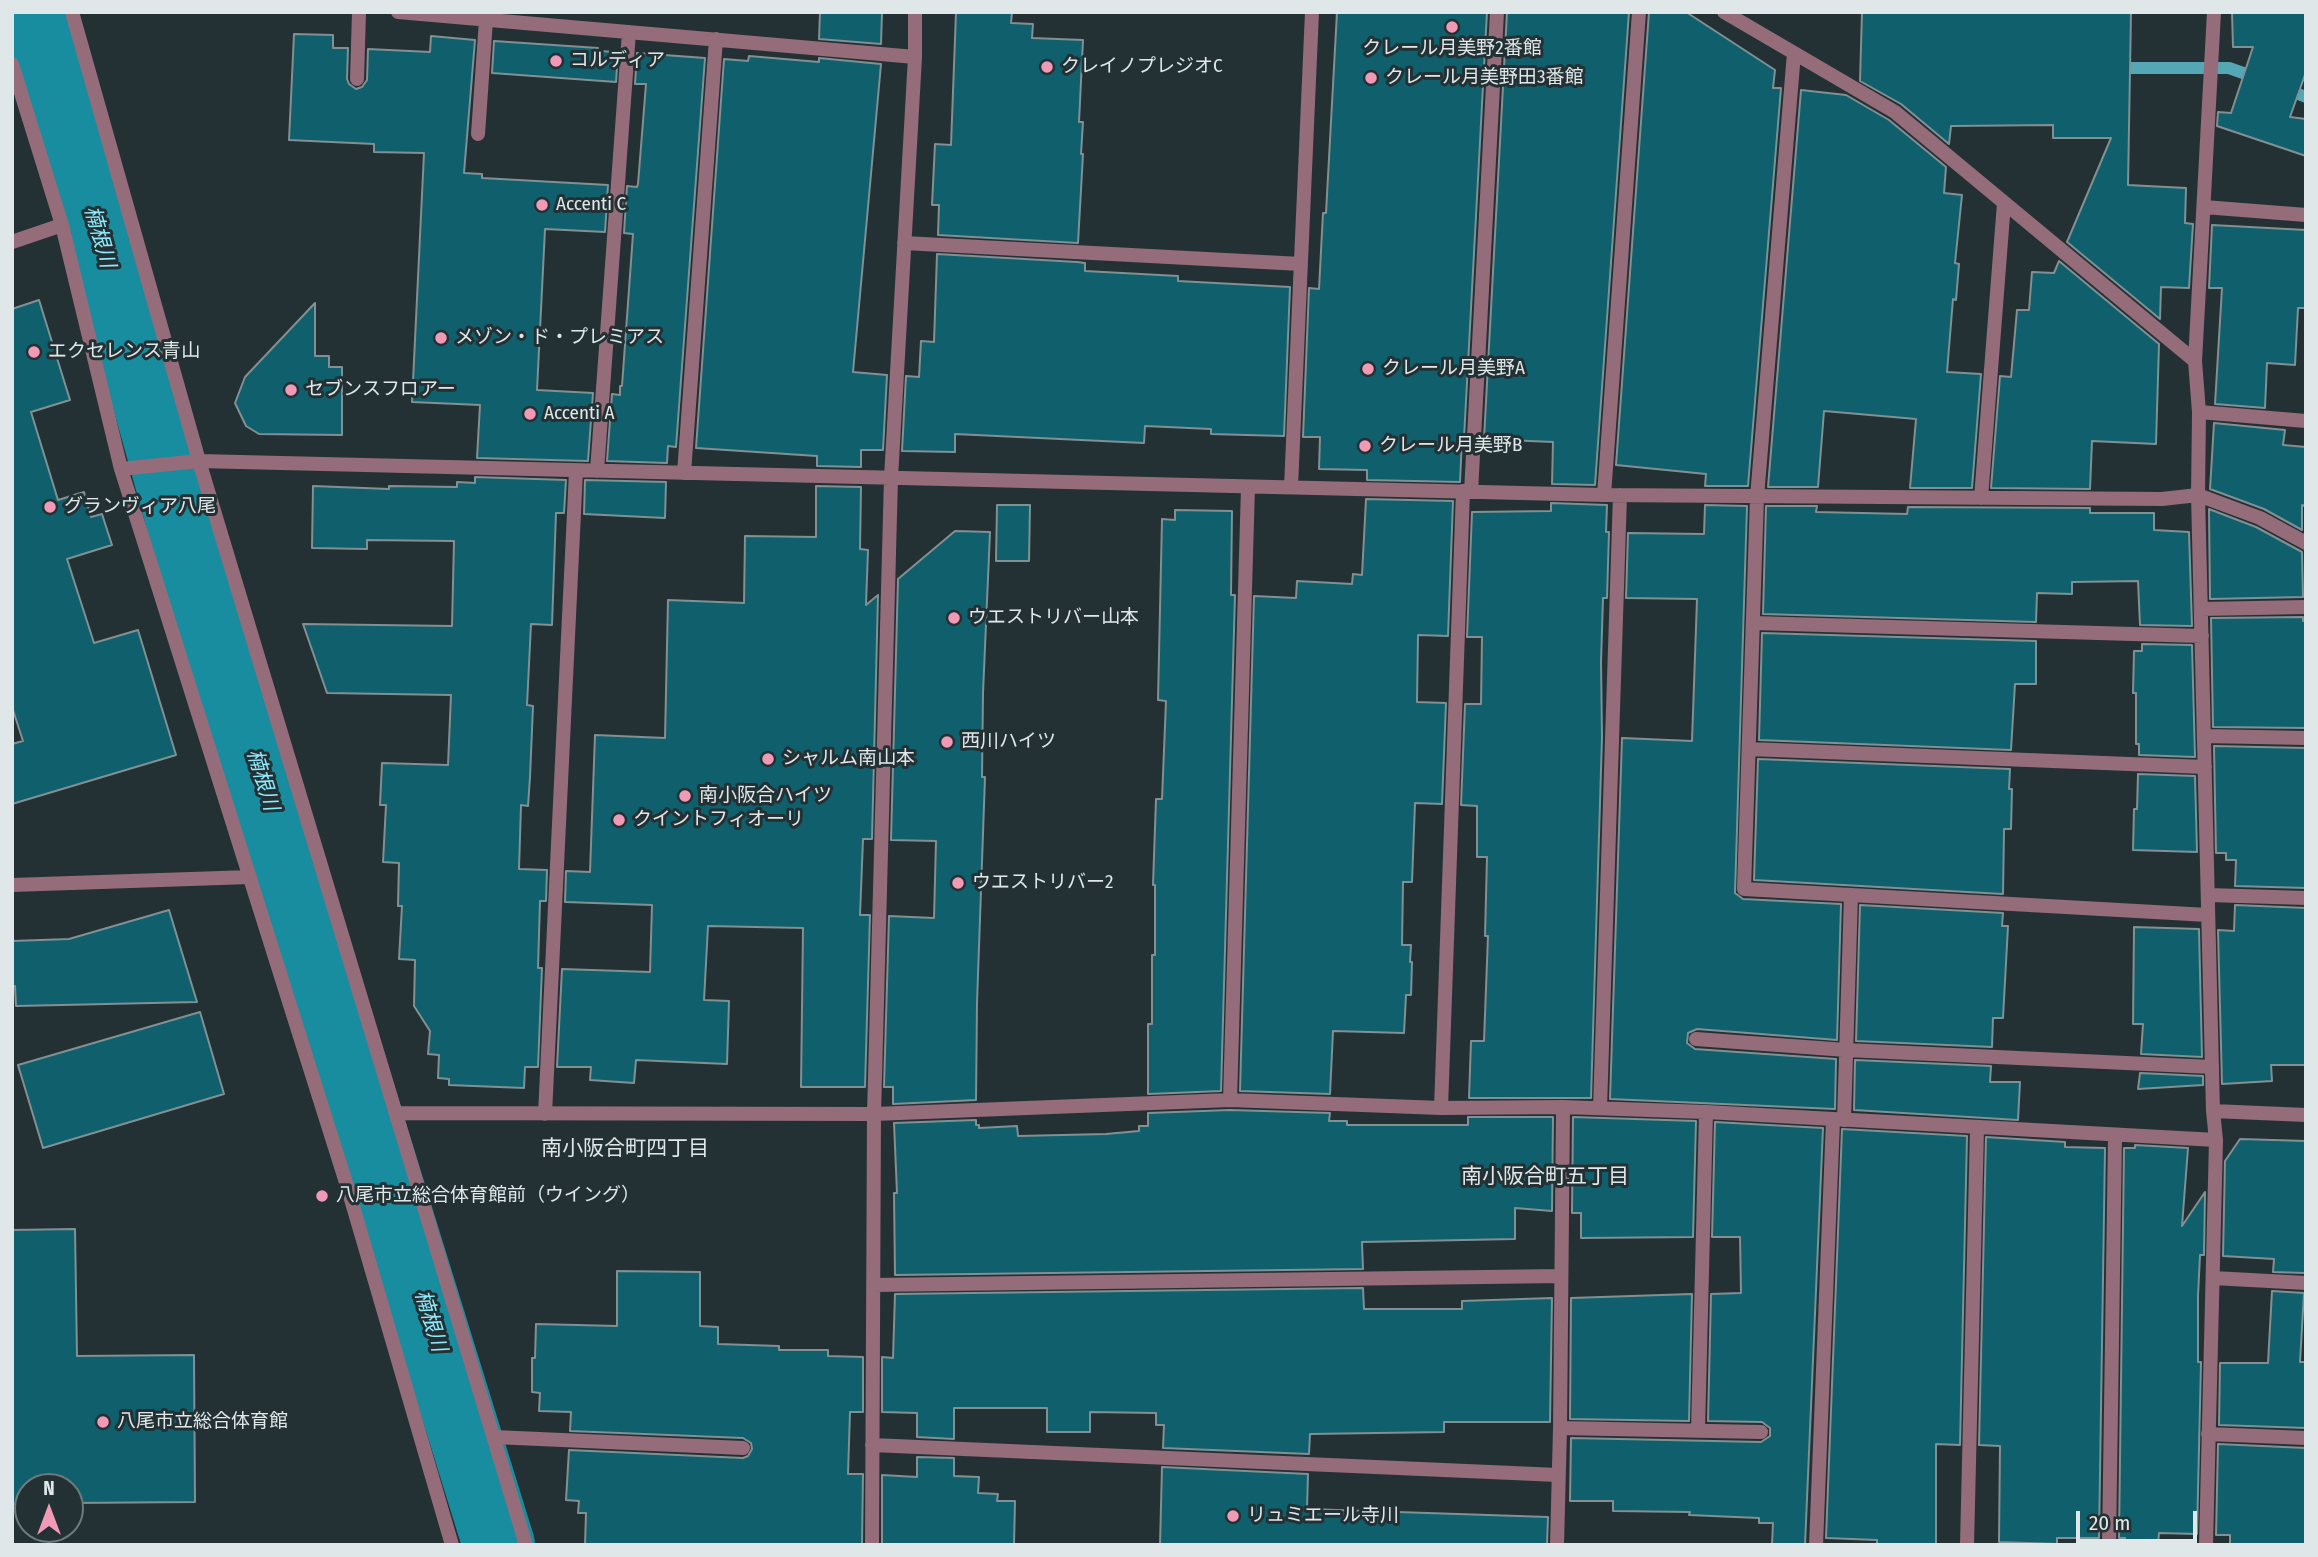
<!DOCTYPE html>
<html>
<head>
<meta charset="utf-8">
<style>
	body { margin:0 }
	#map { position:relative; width:2318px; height:1557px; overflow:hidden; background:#243134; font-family:"Fira Sans Condensed",sans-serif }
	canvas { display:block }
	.frame { position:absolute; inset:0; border:14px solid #dfe7e9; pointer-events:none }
	.north { position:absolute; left:14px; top:1473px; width:70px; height:70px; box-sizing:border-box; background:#243134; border:2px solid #6f7a7c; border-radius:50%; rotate:0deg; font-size:19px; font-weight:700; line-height:28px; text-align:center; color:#dfe7e9 }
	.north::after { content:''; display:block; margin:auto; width:24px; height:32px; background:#f09ab7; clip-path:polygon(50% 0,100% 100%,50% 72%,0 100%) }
	.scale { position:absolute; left:2076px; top:1511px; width:121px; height:32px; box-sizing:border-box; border:4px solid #dfe7e9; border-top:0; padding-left:9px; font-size:21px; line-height:24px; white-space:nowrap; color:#dfe7e9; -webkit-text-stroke:5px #243134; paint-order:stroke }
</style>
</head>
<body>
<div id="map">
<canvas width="2318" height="1557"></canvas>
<div class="frame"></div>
<div class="north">N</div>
<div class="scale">20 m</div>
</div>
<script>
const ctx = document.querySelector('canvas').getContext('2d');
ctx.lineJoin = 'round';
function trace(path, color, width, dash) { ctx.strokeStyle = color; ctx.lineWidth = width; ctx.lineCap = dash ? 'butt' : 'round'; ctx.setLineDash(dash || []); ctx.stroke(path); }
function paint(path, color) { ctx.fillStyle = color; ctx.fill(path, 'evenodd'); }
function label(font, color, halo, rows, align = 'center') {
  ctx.font = font + ' "Fira Sans Condensed","Noto Sans JP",sans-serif'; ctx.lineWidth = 6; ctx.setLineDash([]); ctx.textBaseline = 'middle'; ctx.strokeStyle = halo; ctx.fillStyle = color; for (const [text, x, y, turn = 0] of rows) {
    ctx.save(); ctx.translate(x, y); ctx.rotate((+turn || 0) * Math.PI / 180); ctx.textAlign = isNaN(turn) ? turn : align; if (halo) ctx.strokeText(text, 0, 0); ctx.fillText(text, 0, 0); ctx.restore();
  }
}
const stream = new Path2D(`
	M2115 68H2229L2260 79
	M2283 88 2306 97`);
const river = new Path2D(`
	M32 12 147 396 184 528 499 1545`);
const building = new Path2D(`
	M820 12H882L881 44 819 39Z
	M956 12H1012L1011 23 1033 24 1032 38 1083 40 1079 122H1083L1081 154H1083L1078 243 938 235 939 205H932L935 144 951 145Z
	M1337 12H1487L1464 438H1462L1460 482 1367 480V470L1319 469 1320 437H1303L1309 288 1319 289 1323 213H1326Z
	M1507 12H1629L1595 485 1552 484 1553 442 1484 439Z
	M1649 12H1686L1775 70 1773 88H1781L1748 486H1705L1706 474 1616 465Z
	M1862 12H2131L2128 185 2186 188 2185 223 2193 224 2189 288 2161 287 2160 319 2067 242 2111 138H2053V125L1951 126 1949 144 1901 104 1860 81Z
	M2232 12H2306V72L2290 117 2306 119V156L2217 126 2218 112 2231 113 2253 47H2233Z
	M294 34 333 35V48H348L347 79 349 84 356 89 362 87 367 80 368 49 430 52 431 36 475 40 464 173 482 174V178L608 185 605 232 545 229 537 390 593 393 588 461 477 458 480 405 412 402 424 153 374 152V144L289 140Z
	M494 41 598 48V51L618 52 616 82 492 73Z
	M637 53 705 58 676 447 668 446 667 463 607 461 612 394 620 395V386H622L633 234 624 233 627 186 637 187 638 184 646 84H635Z
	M749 56 819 62V58L881 64 853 372 887 375 883 450H861V467L817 466V456L696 448 724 59 748 61Z
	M1801 90 1846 95 1889 120 1946 167 1944 193 1962 195 1955 263 1959 264 1956 300 1953 299 1947 372 1981 374 1972 488H1910L1916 419 1824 411 1818 487H1768Z
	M2212 225 2306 230V308H2298L2295 365 2267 363 2265 408 2215 404 2222 288H2209Z
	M937 254 1077 262 1085 263V271L1178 276V281L1290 287 1284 436 1211 434V429L1145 426 1144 443 955 434V452L902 451 906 376 919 377 921 341 934 342Z
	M2059 261 2159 344 2156 444 2092 441 2090 489 1991 488 2000 376 2011 377 2017 310H2029L2032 272 2054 273Z
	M39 300 70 400 31 412 58 500 84 492 91 517 102 514 112 545 67 559 94 643 138 630 176 755 12 804V744L23 741 12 707V309Z
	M315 303V356H329V367H342V435L259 434 246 426 235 403 245 377Z
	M2214 423 2285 430 2283 445 2306 447V506L2302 505V530L2264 509 2210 489Z
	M475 477 566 480 564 513H556L552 625 531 624 527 705 533 706 530 777 528 806 521 805 519 869 547 870 546 901H540L538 968H542L538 1067H525L524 1088 449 1085V1079L438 1078 439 1055 428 1054 430 1031 414 1006 415 960 399 959 402 906H398L399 863 383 862 386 805H380L382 763 448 765 451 695 327 693 303 624 452 626 454 541 367 540V549L312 548 313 486 389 489V486L457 487V482L475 483Z
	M585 480 666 482 665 518 584 514Z
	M816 486 861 487 860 549 868 550 866 605 878 595 872 839H863L860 915H870L865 1087H801L803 928 708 926 704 1000 729 1001 727 1064 636 1060 634 1083 590 1080 591 1067H557L562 969 650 972 652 905 565 902 566 871 590 872 595 735 665 738 668 600 744 603 745 536 816 537Z
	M1366 499 1453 501 1448 636 1418 635 1417 702 1446 703 1442 804 1415 803 1412 882H1403L1402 945H1411L1410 962H1412L1411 995H1406L1404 1033 1333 1031 1330 1094 1240 1091 1254 596 1296 598 1297 581 1352 584 1353 574 1362 575Z
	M1551 503 1607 505 1606 532H1609L1607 598H1603L1601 662 1602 737 1591 1098H1469L1471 1041H1484L1488 936H1485L1487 857H1477V806L1461 805 1465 704H1481L1482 637H1467L1472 512 1551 511Z
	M997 505H1030L1029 561H996Z
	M1705 505 1747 506 1735 893 1743 899 1841 904 1837 1040 1697 1029 1688 1033 1687 1043 1695 1049 1836 1059 1835 1109 1610 1099 1622 738 1692 741 1697 599 1626 598 1628 533 1704 534Z
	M1766 506H1817L1816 512 1907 514 1908 507 2090 508V513H2154V530L2189 532 2192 626 2140 625 2138 581 2072 582V594L2037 593 2036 622 1763 614Z
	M2209 509 2256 527 2302 552 2303 597 2210 599Z
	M1175 510 1232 511 1231 595H1235L1221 1091 1148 1094V1024H1152V955H1155V885H1153L1156 799H1162L1166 701 1158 700 1162 519 1175 520Z
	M955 531 990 532 983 693 982 777H985L977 1003 976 1100 893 1104V1087H884L889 916 934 918 936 841 891 840 898 579Z
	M2303 617V621H2306V728L2213 727 2211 618Z
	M1762 633 2036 641V684H2015L2011 750 1759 740Z
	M2142 644 2192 645 2195 757 2139 755V744H2136V693H2133L2134 651H2142Z
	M2214 746 2306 748V888L2235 886 2236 860H2226V853H2216Z
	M1758 759 2010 769 2009 789H2012L2011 829H2004L2003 894 1754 880Z
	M2138 774 2195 776 2197 852 2133 850 2134 809H2137Z
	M1860 905 2003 913 2002 926H2008L2003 1018H1993L1992 1047 1856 1041Z
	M2235 905 2306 908V1065H2271L2272 1081 2222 1084 2218 930 2234 931Z
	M169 910 197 1002 16 1006 15 986H12V941L69 939Z
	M2134 927 2199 929 2202 1057 2141 1054 2143 1024H2133Z
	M200 1012 224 1094 43 1148 18 1065Z
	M1855 1060 1991 1066 1990 1082H2020L2018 1120 1854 1110Z
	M2140 1073 2203 1076V1085L2138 1089Z
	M1230 1110 1330 1113 1329 1121H1347V1125H1468V1117H1553L1552 1211 1515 1208V1239L1362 1242 1363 1269 895 1275 894 1193H897L894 1123 976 1120V1125H979V1128L1017 1126 1018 1136 1106 1134 1139 1131V1126H1148V1113Z
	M1573 1117 1696 1121 1693 1237 1581 1238V1213H1572Z
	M1715 1122 1823 1128 1805 1545H1772L1773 1523H1759V1518L1689 1515 1690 1512 1613 1511V1501H1570L1571 1438 1761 1442 1770 1436V1428L1762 1422 1708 1421 1711 1294 1741 1293 1740 1237H1712Z
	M1842 1129 1967 1136 1960 1445 1936 1444V1545H1877V1540L1826 1538Z
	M1986 1137 2065 1142V1147L2105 1148 2099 1538H2057V1544L1999 1542 2000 1446 1979 1445Z
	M2240 1139 2306 1141 2305 1273 2273 1272 2274 1259 2223 1256 2225 1161Z
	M2135 1145 2188 1148 2182 1226 2205 1192 2204 1255H2200L2198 1296V1362H2201L2197 1534 2159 1533 2158 1544 2125 1543V1538H2119L2124 1148H2135Z
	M75 1229 77 1356 194 1355 195 1502 70 1503V1487H28V1504H12V1230Z
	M617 1271 700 1272V1326L718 1327V1344L779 1346V1350H828V1356L863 1357V1412H850L848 1474H863L862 1545H585L586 1513H578L579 1501 566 1500 569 1450 743 1458 748 1456 752 1449 751 1443 743 1438 570 1431 571 1412 539 1411 540 1393 532 1392V1358H535L536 1324 617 1326Z
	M1363 1288 1364 1309H1462V1301L1552 1298 1550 1422H1444V1432L1310 1434 1309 1454 1163 1448 1164 1425H1156V1413L1090 1412V1432H1047V1408H954V1439L917 1437V1413L882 1412V1357L893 1358 895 1294Z
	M2272 1291 2304 1293 2300 1362H2306V1428L2219 1425 2220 1363H2268Z
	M1692 1294 1689 1421 1570 1419 1571 1298Z
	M2218 1444 2306 1448V1545H2230V1535H2216Z
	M917 1457 954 1458V1476L979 1477 978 1493 998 1494 997 1501H1015L1014 1545H882V1475L917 1477Z
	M1162 1467 1308 1474 1307 1509 1548 1517 1547 1545H1160Z`);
const service = new Path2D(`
	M357 79 359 12
	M478 134 486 20
	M1696 1039 1846 1050 2212 1067
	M1844 1120 1851 895
	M494 1437 743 1448`);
const minor = new Path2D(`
	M72 12 199 461 526 1545
	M398 12 915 57
	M1724 12 1895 112 2195 361
	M1794 53 1757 497 1744 889 2208 915
	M12 64 62 225 121 469 348 1189 452 1545
	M2204 207 2306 215
	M12 242 62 225
	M904 243 1301 264
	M2199 412 2306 421
	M121 469 199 461 1604 495 2162 499 2198 495 2260 518 2306 543
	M597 471 629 32
	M684 473 716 39
	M1291 487 1312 12
	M1471 492 1497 12
	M1604 495 1639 12
	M1981 498 2004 203
	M2201 609 2306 607
	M1753 623 2202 636
	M2204 736 2306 738
	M1749 749 2205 767
	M12 885 250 877
	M2208 895 2306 898
	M1230 1100 1248 487
	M1441 1108 1463 491
	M1600 1108 1620 495
	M2213 1111 2306 1115
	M397 1113 874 1114 1230 1100 1441 1108 1563 1107 1706 1112 2216 1140
	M545 1114 576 471
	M2213 1278 2306 1283
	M873 1285 1561 1276
	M1560 1428 1761 1432
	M1698 1430 1706 1112
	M2208 1434 2306 1438
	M872 1445 1558 1475
	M872 1545 874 1114 891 478 915 57V12
	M1557 1545 1560 1428 1563 1107
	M1816 1545 1833 1120
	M1967 1545 1977 1128
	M2109 1545 2115 1135
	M2206 1545 2216 1140 2213 1111 2198 495 2199 412 2195 361 2214 12`);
const markers = [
	[1452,27,7,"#f09ab7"],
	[556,61,7,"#f09ab7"],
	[1047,67,7,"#f09ab7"],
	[1371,78,7,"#f09ab7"],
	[542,205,7,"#f09ab7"],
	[441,338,7,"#f09ab7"],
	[34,352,7,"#f09ab7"],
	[1368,369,7,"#f09ab7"],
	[291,390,7,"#f09ab7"],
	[530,414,7,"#f09ab7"],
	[1365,446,7,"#f09ab7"],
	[50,507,7,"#f09ab7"],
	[954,618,7,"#f09ab7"],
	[947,742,7,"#f09ab7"],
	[768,759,7,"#f09ab7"],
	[685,796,7,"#f09ab7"],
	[619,820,7,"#f09ab7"],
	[958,883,7,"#f09ab7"],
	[322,1196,7,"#f09ab7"],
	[103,1422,7,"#f09ab7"],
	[1233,1516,7,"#f09ab7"]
];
const poiNames = [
	["クレール月美野2番館",1452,49,"center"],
	["コルディア",570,61],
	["クレイノプレジオC",1061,67],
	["クレール月美野田3番館",1385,78],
	["Accenti C",556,205],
	["メゾン・ド・プレミアス",455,338],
	["エクセレンス青山",48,352],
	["クレール月美野A",1382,369],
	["セブンスフロアー",305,390],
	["Accenti A",544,414],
	["クレール月美野B",1379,446],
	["グランヴィア八尾",64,507],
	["ウエストリバー山本",968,618],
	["西川ハイツ",961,742],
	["シャルム南山本",782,759],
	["南小阪合ハイツ",699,796],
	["クイントフィオーリ",633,820],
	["ウエストリバー2",972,883],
	["八尾市立総合体育館前（ウイング）",336,1196],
	["八尾市立総合体育館",117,1422],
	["リュミエール寺川",1247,1516]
];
const waterNames = [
	["楠根川",99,237,74],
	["楠根川",262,780,73],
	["楠根川",430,1321,73]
];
const neighbourhoodNames = [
	["南小阪合町四丁目",625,1149],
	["南小阪合町五丁目",1545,1177]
];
trace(stream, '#54a8b6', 12);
trace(river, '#188da0', 72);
paint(building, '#0f5f6d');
trace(building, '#819093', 2);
trace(service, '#956c79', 14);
trace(minor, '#956c79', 14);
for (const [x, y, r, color] of markers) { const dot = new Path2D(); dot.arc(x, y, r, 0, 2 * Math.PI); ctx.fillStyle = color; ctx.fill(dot); trace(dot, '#243134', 2.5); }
label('19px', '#dfe7e9', '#243134', poiNames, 'left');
label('italic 21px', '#8eeafd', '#243134', waterNames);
label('21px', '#dfe7e9', '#243134', neighbourhoodNames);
</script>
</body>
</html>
